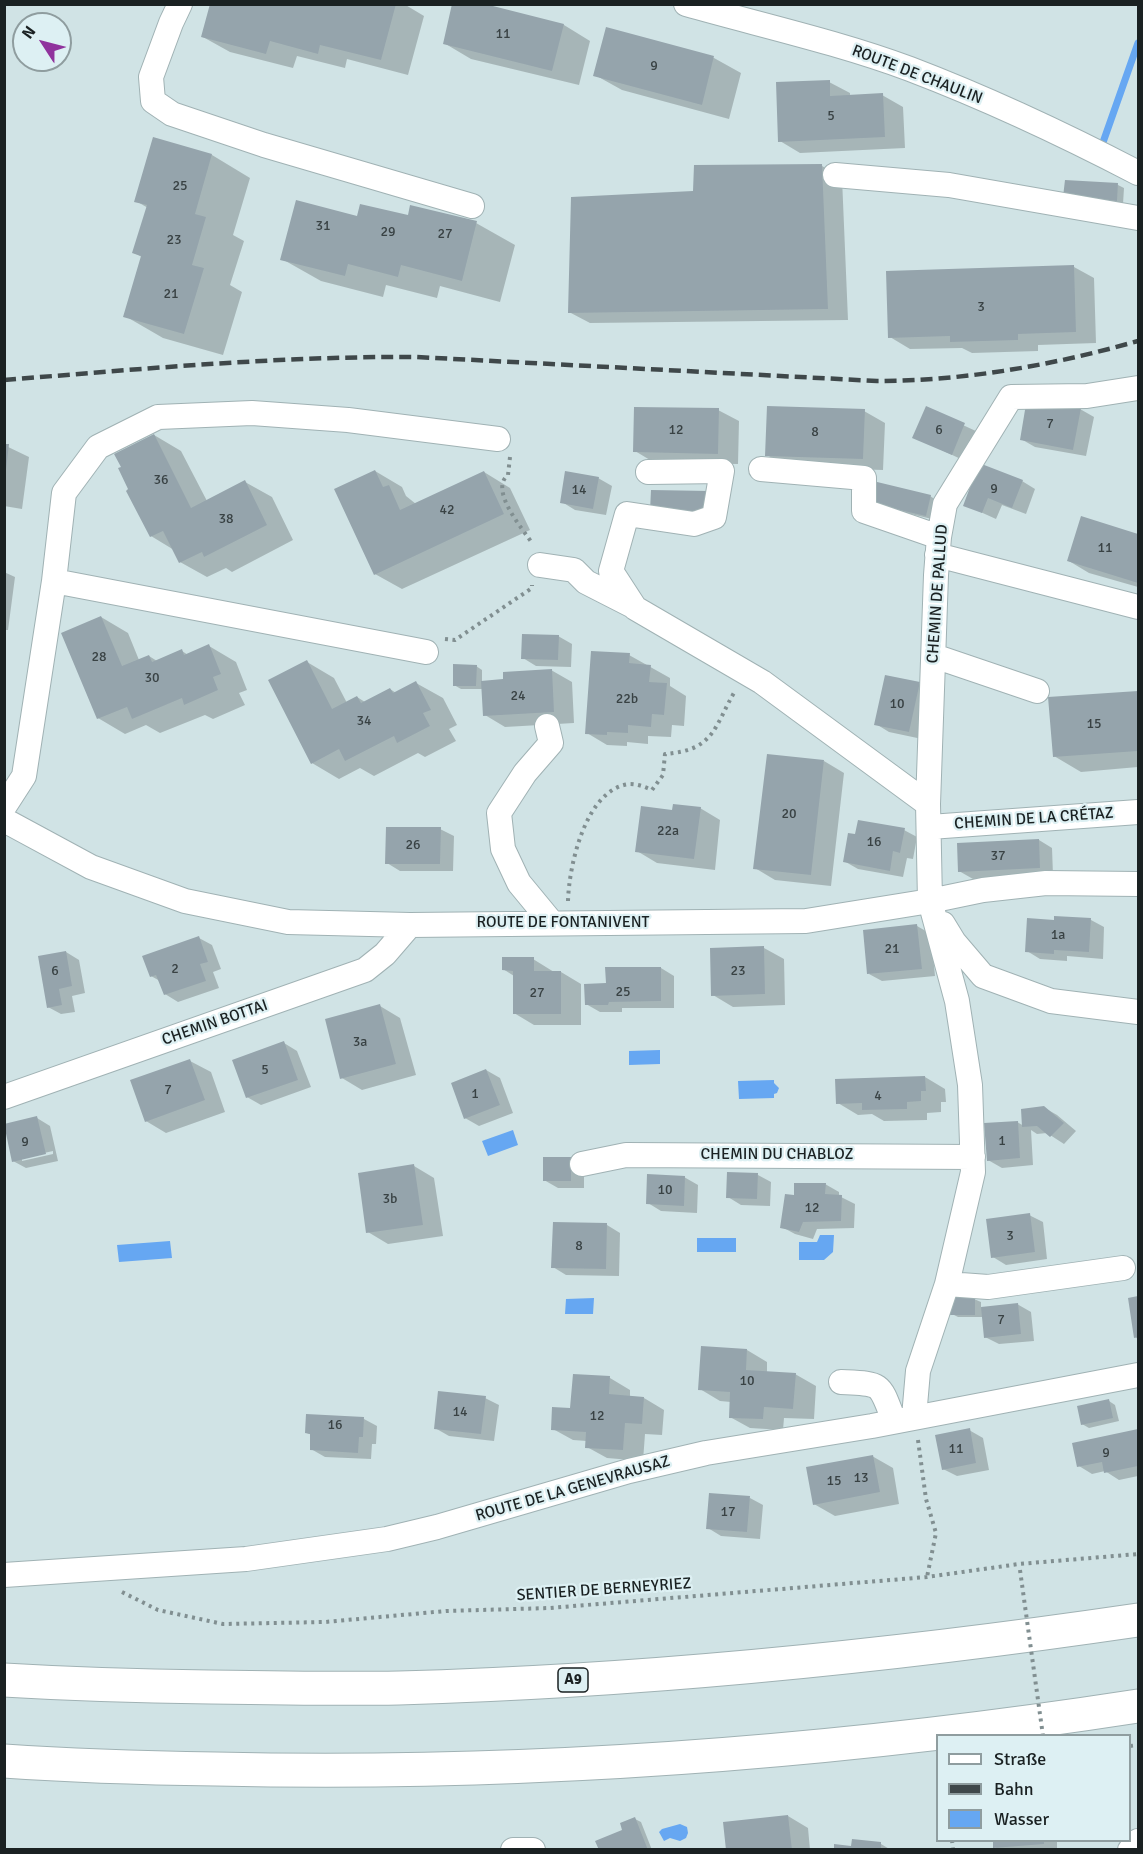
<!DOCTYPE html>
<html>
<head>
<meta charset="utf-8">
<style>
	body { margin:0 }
	#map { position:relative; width:1143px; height:1854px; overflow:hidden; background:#d0e3e5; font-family:Signika,sans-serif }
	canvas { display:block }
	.frame { position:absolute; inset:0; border:6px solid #1a2122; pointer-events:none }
	.legend { position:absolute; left:936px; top:1734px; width:195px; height:108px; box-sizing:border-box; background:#ddf0f3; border:2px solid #8f9d9f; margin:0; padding:8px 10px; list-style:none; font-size:18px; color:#1a2122 }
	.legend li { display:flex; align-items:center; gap:12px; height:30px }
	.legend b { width:30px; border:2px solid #8f9d9f }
	.north { position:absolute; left:12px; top:12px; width:60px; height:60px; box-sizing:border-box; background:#ddf0f3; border:2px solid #8f9d9f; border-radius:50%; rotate:306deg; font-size:16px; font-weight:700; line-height:24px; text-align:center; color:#1a2122 }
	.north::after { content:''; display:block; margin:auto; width:21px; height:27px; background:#90339d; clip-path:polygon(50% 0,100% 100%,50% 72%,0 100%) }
</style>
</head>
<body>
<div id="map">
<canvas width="1143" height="1854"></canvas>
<div class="frame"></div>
<ul class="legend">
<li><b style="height:8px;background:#fff"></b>Straße</li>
<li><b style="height:8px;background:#3f484a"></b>Bahn</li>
<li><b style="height:16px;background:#66a7f2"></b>Wasser</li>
</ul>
<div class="north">N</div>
</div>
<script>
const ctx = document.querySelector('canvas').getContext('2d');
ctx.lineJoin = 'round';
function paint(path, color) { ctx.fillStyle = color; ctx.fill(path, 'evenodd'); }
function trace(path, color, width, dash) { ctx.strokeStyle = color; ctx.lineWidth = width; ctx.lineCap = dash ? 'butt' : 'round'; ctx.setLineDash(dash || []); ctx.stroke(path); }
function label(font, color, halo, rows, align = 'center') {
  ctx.font = font + ' Signika,sans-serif'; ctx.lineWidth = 4.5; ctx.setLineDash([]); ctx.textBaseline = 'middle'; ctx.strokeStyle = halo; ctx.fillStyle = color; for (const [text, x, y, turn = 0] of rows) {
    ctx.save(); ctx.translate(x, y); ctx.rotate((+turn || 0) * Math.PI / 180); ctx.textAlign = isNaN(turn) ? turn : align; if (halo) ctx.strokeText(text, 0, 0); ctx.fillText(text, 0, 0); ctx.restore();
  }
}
const water = new Path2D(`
	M660 1050V1064L629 1065V1051Z
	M774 1080V1083L779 1088 777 1093 774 1094V1098L739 1099 738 1081Z
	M513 1130 518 1145 488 1156 482 1141Z
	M820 1235H834L833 1252 824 1260H799V1242H817Z
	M697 1238H736V1252H697Z
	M170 1241 172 1258 119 1262 117 1245Z
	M594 1298 593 1314H565L566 1299Z
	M680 1824 687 1827 688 1833 686 1838 680 1841 670 1838 664 1841 659 1832 662 1829Z`);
const shadow = new Path2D(`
	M211 4H404L424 16 408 75 347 59 345 68 297 56 293 68 230 52 203 37Z
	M564 25 590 41 579 85 471 59 444 43Z
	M607 29 714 58 741 73 729 119 622 90 595 75Z
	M829 82 850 93V96L882 95 903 107 905 148 800 153 780 141Z
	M154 139 212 155 250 178 233 235 244 241 230 285 242 292 223 355 163 338 125 316 142 257 134 253 148 208 136 201Z
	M822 166 842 178 848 320 590 323 569 312Z
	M1118 185 1124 188 1123 204 1071 200Z
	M358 217H409L476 223 515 245 500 302 440 286 437 298 386 285 383 297 321 281 282 259Z
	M1074 267 1094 278 1096 343 1038 345V351L972 353 962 348 910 349 890 337Z
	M926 408 978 432 965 461 914 437Z
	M1080 409 1094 417 1086 456 1035 447 1021 439Z
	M718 410 739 421 738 464 655 463 635 451Z
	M864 411 885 423 883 470 787 467 767 455Z
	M154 435 181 451 207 501 245 482 272 497 293 540 232 572 226 568 207 577 180 562 174 550 151 536Z
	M4 445 29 457 22 509 4 506Z
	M375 471 402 487 406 496 416 504 484 472 510 488 530 530 402 589 375 574Z
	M598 478 612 486 606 515 575 510 562 502Z
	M1022 481 1035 489 1026 514 1002 505 996 519 965 505Z
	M930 496 936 500 932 519 877 506Z
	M1082 518 1138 535V587L1089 573 1069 561Z
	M4 572 15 577 8 630H4Z
	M101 617 128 633 139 660 149 656 157 661 182 651 188 655 209 646 236 662 247 690 239 693 245 705 213 719 205 715 160 733 146 725 125 734 98 718Z
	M558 636 572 644 571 667 536 666 523 658Z
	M629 655 670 678V686L686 696 684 726 672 725 671 737 648 736V744L627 742V746L607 745 587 733Z
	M307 662 334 678 347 703 357 697 365 702 390 689 396 693 416 683 443 698 457 725 449 729 456 741 425 757 418 753 374 776 360 768 339 779 312 763Z
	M476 666 482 670V682L505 681 551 670 572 682 574 723 505 727 485 715 483 689H461L454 685Z
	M919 684 932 691 922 739 889 732 876 724Z
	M1138 692V767L1081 772 1054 756 1050 699Z
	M824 761 844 773 831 886 775 880 755 868Z
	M700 808 720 820 715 870 657 863 637 851Z
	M440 829 454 836 453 871H400L387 863Z
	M904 830 917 837 913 859 907 858 903 877 858 869 844 861Z
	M1039 840 1052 848 1053 875 973 879 959 871Z
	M1056 917 1091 920 1104 927 1103 959 1067 956V961L1040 959 1027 951 1055 921Z
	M917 926 931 934 935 976 882 981 869 974Z
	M199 938 212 945 221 969 213 972 219 988 178 1002 165 994 160 981 151 976Z
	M764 948 784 959 785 1005 733 1007 713 995Z
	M66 952 79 960 85 993 72 996 75 1012 61 1014 48 1007Z
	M533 959 554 972H561L581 984V1025H534L514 1013V976L503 969Z
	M661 968 674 976V1008H622V1012H600L586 1004 607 985Z
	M380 1006 400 1018 416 1075 362 1090 342 1078Z
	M284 1043 297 1051 311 1087 261 1105 247 1097Z
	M190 1061 211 1072 225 1112 166 1133 146 1121Z
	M486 1070 500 1078 513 1113 479 1126 465 1118Z
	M925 1077 945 1089 946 1102H941V1112L927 1113V1120L884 1121 872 1114 858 1115 838 1103Z
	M1043 1107 1057 1115 1076 1131 1064 1144 1047 1133 1037 1134 1031 1130 1033 1165 1002 1168 988 1160 1017 1122 1024 1126Z
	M37 1118 50 1126 58 1161 26 1168 13 1161ZM53 1151V1154L22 1161V1158Z
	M571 1158 584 1166V1188H558L544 1180Z
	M414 1166 434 1178 443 1236 388 1244 368 1232Z
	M758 1175 771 1182 770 1206 741 1205 728 1197Z
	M684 1177 698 1185 697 1213 661 1211 648 1203Z
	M825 1184 839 1192V1196L855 1204 854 1228 817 1229 813 1239 795 1234 782 1227 796 1196Z
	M1029 1215 1043 1222 1047 1259 1006 1265 993 1257Z
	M607 1225 620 1233 619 1276 566 1275 553 1267Z
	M1138 1298V1339L1135 1337 1129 1299Z
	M974 1299 981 1302V1308L1017 1304 1031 1312 1034 1341 999 1344 985 1337 983 1317H958L952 1314Z
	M747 1350 767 1362V1373L795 1374 816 1386 814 1419 784 1418 783 1430 750 1428 730 1417 731 1402 720 1401 700 1389Z
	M574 1376 610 1378 630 1390V1397L644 1398 664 1410 662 1435 645 1434 643 1461 607 1458 587 1447V1441L573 1440 553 1429 572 1410Z
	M485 1398 499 1405 494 1441 449 1436 435 1428Z
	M1109 1401 1115 1405 1119 1421 1089 1428 1082 1424Z
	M308 1415 364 1419 377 1426 376 1444H372L371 1459 325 1457 311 1449 312 1435 307 1433Z
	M969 1430 983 1438 989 1470 957 1476 943 1469Z
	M1137 1431 1138 1476 1119 1480 1105 1471 1092 1474 1079 1466Z
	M872 1456 893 1468 899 1504 835 1516 814 1504Z
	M750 1498 763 1505 760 1539 721 1536 708 1528Z
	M788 1816 808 1828 810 1850H728Z
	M635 1819 641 1822 652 1850H600Z
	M992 1840H1057V1850H1000L995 1847V1842Z
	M881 1844 891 1850H835L852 1848Z`);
const stream = new Path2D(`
	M1101 148 1138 43`);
const building = new Path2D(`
	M210 4H396L381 60 320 45 318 54 270 41 266 54 201 37Z
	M452 4H485L564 24 552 71 443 44Z
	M606 27 714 56 702 105 593 76Z
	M830 80V96L883 93 885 137 778 142 776 82Z
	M153 137 212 154 195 214 206 217 192 265 204 268 184 334 123 317 141 256 132 253 147 205 134 202Z
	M822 164 828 309 568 313 571 197 693 191 694 165Z
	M1065 180 1118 183 1117 201 1063 197Z
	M296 200 357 216 360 204 408 215 410 205 477 221 462 281 401 265 398 277 348 264 345 276 280 260Z
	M1074 265 1076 332 1018 334V340L950 342V336L888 338 886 271Z
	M1027 398 1081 408 1073 450 1020 440Z
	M767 406 865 409 863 459 765 456Z
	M926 406 965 423 952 455 912 438Z
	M634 407 719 408 718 454 633 452Z
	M154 434 191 508 245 480 267 525 204 557 202 552 179 563 163 531 150 537 126 491 128 489 118 468 121 467 114 454Z
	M4 444H9L6 470 4 469Z
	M979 463 1023 480 1012 508 988 498 982 513 963 506Z
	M375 470 383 487 389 485 400 510 484 471 504 514 374 575 334 489Z
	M565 471 599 477 593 509 560 503Z
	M873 481 931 495 926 516 869 503Z
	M651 490 709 491 708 512 650 511Z
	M1081 516 1138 534V583L1067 561Z
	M101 616 122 666 149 655 152 662 182 649 184 655 209 644 221 674 213 677 218 690 184 705 182 698 132 719 127 707 97 719 61 633Z
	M522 634 559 635 558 660 521 659Z
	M591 651 630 653 629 663 651 665 649 682 667 683 664 715 652 714 651 727 628 725V733L607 732V735L585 734Z
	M307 660 332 709 357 696 361 703 390 688 393 693 416 681 431 710 423 713 430 726 397 743 394 736 345 761 339 749 311 764 268 680Z
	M453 664 477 665 476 686H453Z
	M552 669 554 712 483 716 481 681 503 679V672Z
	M885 675 920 682 909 732 874 725Z
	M1138 691V751L1053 757 1048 697Z
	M767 754 824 760 811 875 753 869Z
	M673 804 701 807 694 859 635 852 641 806 672 810Z
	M858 820 905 828 900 853 893 851 890 871 843 862 848 833 855 834Z
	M386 827H441L440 864H385Z
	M1039 839 1040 868 958 872 957 843Z
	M1054 916 1091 918 1089 952 1054 950V954L1025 952 1027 918 1054 920Z
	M917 924 922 969 867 974 863 930Z
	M199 936 208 962 200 964 206 981 164 995 156 975 150 977 142 956Z
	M764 946 765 994 711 996 710 948Z
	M66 951 72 986 59 989 62 1005 47 1008 38 956Z
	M502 957H534V971H561V1014H513V971L502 970Z
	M605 967H661V1001L609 1002 608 1005H585L584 984 606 983Z
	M380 1004 396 1064 340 1079 325 1019Z
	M284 1041 298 1080 246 1098 232 1060Z
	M190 1059 205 1100 145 1122 130 1080Z
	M486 1069 500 1105 464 1119 451 1083Z
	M925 1076 926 1091H921V1101L907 1102V1109L862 1110V1103L836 1104 835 1079Z
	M1044 1106 1064 1123 1050 1137 1037 1126 1022 1127 1021 1109Z
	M37 1116 46 1154 12 1162 4 1124Z
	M1018 1121 1020 1158 987 1161 984 1123Z
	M543 1157H571V1181H543Z
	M414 1164 423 1225 366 1233 358 1173Z
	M727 1172 758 1173 757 1199 726 1198Z
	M647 1174 685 1176 684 1206 646 1204Z
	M794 1183H826L825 1194 842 1195 841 1221 803 1222 799 1232 780 1228 785 1194 794 1195Z
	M1030 1213 1035 1252 991 1258 986 1219Z
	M553 1222 607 1223 606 1269 551 1268Z
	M1138 1296V1337L1134 1338 1128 1298Z
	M951 1297H975V1315H950Z
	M1018 1303 1021 1334 984 1338 981 1307Z
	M701 1346 747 1349 746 1370 796 1373 793 1409 764 1407 763 1419 729 1418 730 1392 698 1390Z
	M573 1374 610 1376 609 1394 644 1397 642 1424 625 1423 623 1450 585 1448 586 1432 551 1430 552 1407 570 1408Z
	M438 1391 486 1396 481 1434 434 1429Z
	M1109 1399 1113 1418 1081 1425 1077 1406Z
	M306 1414 364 1417 363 1437H359L358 1453 310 1450V1434L305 1433Z
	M970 1428 976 1463 942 1470 935 1435Z
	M1138 1429V1466L1104 1473 1102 1462 1077 1467 1072 1443Z
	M873 1455 880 1492 813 1505 806 1467Z
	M709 1493 750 1496 747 1532 706 1529Z
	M788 1815 792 1850H726L723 1822Z
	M635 1817 648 1850H599L595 1841 622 1830 620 1823Z
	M852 1839 881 1842V1850H834V1844L851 1846Z
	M993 1840H1044V1844L993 1848Z`);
const path = new Path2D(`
	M510 457 508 475C489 490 522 528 532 543
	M445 639 455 640 532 588V585
	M568 901C569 865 586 788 630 784 638 784 645 787 652 790L663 775 665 754C715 750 714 727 735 691
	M918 1440 926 1499 936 1533 927 1577
	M122 1592 158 1610 223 1624 325 1622 446 1611 550 1608 927 1577 1019 1564 1138 1554
	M1130 1746 1138 1745
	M952 1840 953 1850`);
const minor = new Path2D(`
	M180 4 171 23 151 77 153 101 172 114 264 145 472 206
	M686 4C760 25 837 42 910 69 986 98 1065 135 1138 173
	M835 175 949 185 1138 218
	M761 469 864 478V511L939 537
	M648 472 722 471 714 517 694 524 627 514 611 571 635 608 762 682 928 804
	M937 555 1138 607
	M540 565 574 570 586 582 633 606
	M54 581 426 652
	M934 656 1037 691
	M547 726 551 743 525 773 499 813 503 849 519 883 552 923
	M4 807 24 776 54 581 64 493 98 447 158 417 252 413 348 420 498 439
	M4 820 91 867 185 901 288 922 410 925 806 921 930 901 983 890 1046 883 1138 884
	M930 827 1138 812
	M943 924 954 942 983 976 1051 1001 1138 1012
	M4 1097 365 970 385 954 410 925
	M582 1164 626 1155 973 1157
	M947 1284 988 1287 1123 1268
	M841 1382C883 1384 879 1382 894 1421
	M914 1417 918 1371 947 1284 973 1172 970 1085 957 1001 930 901 928 804 936 575 939 537 945 504 1011 397 1087 396 1138 388
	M4 1575 246 1559 387 1539 437 1527 629 1471 706 1453 872 1426 1138 1375
	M513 1850H533
	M1130 1850 1138 1841`);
const highway = new Path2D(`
	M4 1680C73 1684 142 1686 210 1687 273 1688 336 1689 399 1688 647 1681 893 1656 1138 1620
	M4 1761C75 1766 145 1768 216 1769 525 1776 833 1753 1138 1706`);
const rail = new Path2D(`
	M4 380C142 369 279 356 417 357L877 381C965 381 1054 365 1138 341`);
const pathBridge = new Path2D(`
	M1020 1570 1043 1736`);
const numberNames = [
	["11",503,34],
	["9",654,66],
	["5",831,116],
	["25",180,186],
	["31",323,226],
	["29",388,232],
	["27",445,234],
	["23",174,240],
	["21",171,294],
	["3",981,307],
	["7",1050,424],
	["12",676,430],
	["6",939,430],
	["8",815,432],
	["36",161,480],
	["9",994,489],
	["14",579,490],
	["42",447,510],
	["38",226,519],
	["11",1105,548],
	["28",99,657],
	["30",152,678],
	["24",518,696],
	["22b",627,699],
	["10",897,704],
	["34",364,721],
	["15",1094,724],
	["20",789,814],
	["22a",668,831],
	["16",874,842],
	["26",413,845],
	["37",998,856],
	["1a",1058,935],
	["21",892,949],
	["2",175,969],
	["6",55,971],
	["23",738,971],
	["25",623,992],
	["27",537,993],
	["3a",360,1042],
	["5",265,1070],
	["7",168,1090],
	["1",475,1094],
	["4",878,1096],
	["1",1002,1141],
	["9",25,1142],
	["10",665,1190],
	["3b",390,1199],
	["12",812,1208],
	["3",1010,1236],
	["8",579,1246],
	["7",1001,1320],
	["10",747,1381],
	["14",460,1412],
	["12",597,1416],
	["16",335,1425],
	["11",956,1449],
	["9",1106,1453],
	["13",861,1478],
	["15",834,1481],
	["17",728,1512]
];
const shields = [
	[573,1680,30]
];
const shieldNames = [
	["A9",573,1680]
];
const streetNames = [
	["ROUTE DE CHAULIN",917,75,21],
	["CHEMIN DE PALLUD",938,594,-86],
	["CHEMIN DE LA CRÉTAZ",1034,819,-4],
	["ROUTE DE FONTANIVENT",563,923],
	["CHEMIN BOTTAI",215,1023,-19],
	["CHEMIN DU CHABLOZ",777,1155],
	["ROUTE DE LA GENEVRAUSAZ",573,1489,-16],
	["SENTIER DE BERNEYRIEZ",604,1590,-4]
];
paint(water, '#66a7f2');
paint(shadow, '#0003');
trace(stream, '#66a7f2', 7);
paint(building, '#95a4ac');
trace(minor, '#a0b2b4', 26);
trace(highway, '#a0b2b4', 35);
trace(path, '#818f91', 4, [3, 4.5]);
trace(minor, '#fff', 24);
trace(highway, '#fff', 33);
trace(rail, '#3f484a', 4.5, [12, 6]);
trace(pathBridge, '#818f91', 4, [3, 4.5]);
label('14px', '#394244', null, numberNames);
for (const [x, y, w] of shields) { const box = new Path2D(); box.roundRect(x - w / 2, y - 12, w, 24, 4.5); ctx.fillStyle = '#ddf0f3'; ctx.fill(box); trace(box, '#1a2122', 1.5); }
label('bold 15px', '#1a2122', null, shieldNames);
label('16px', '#1a2122', '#ddf0f3', streetNames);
</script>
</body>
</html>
